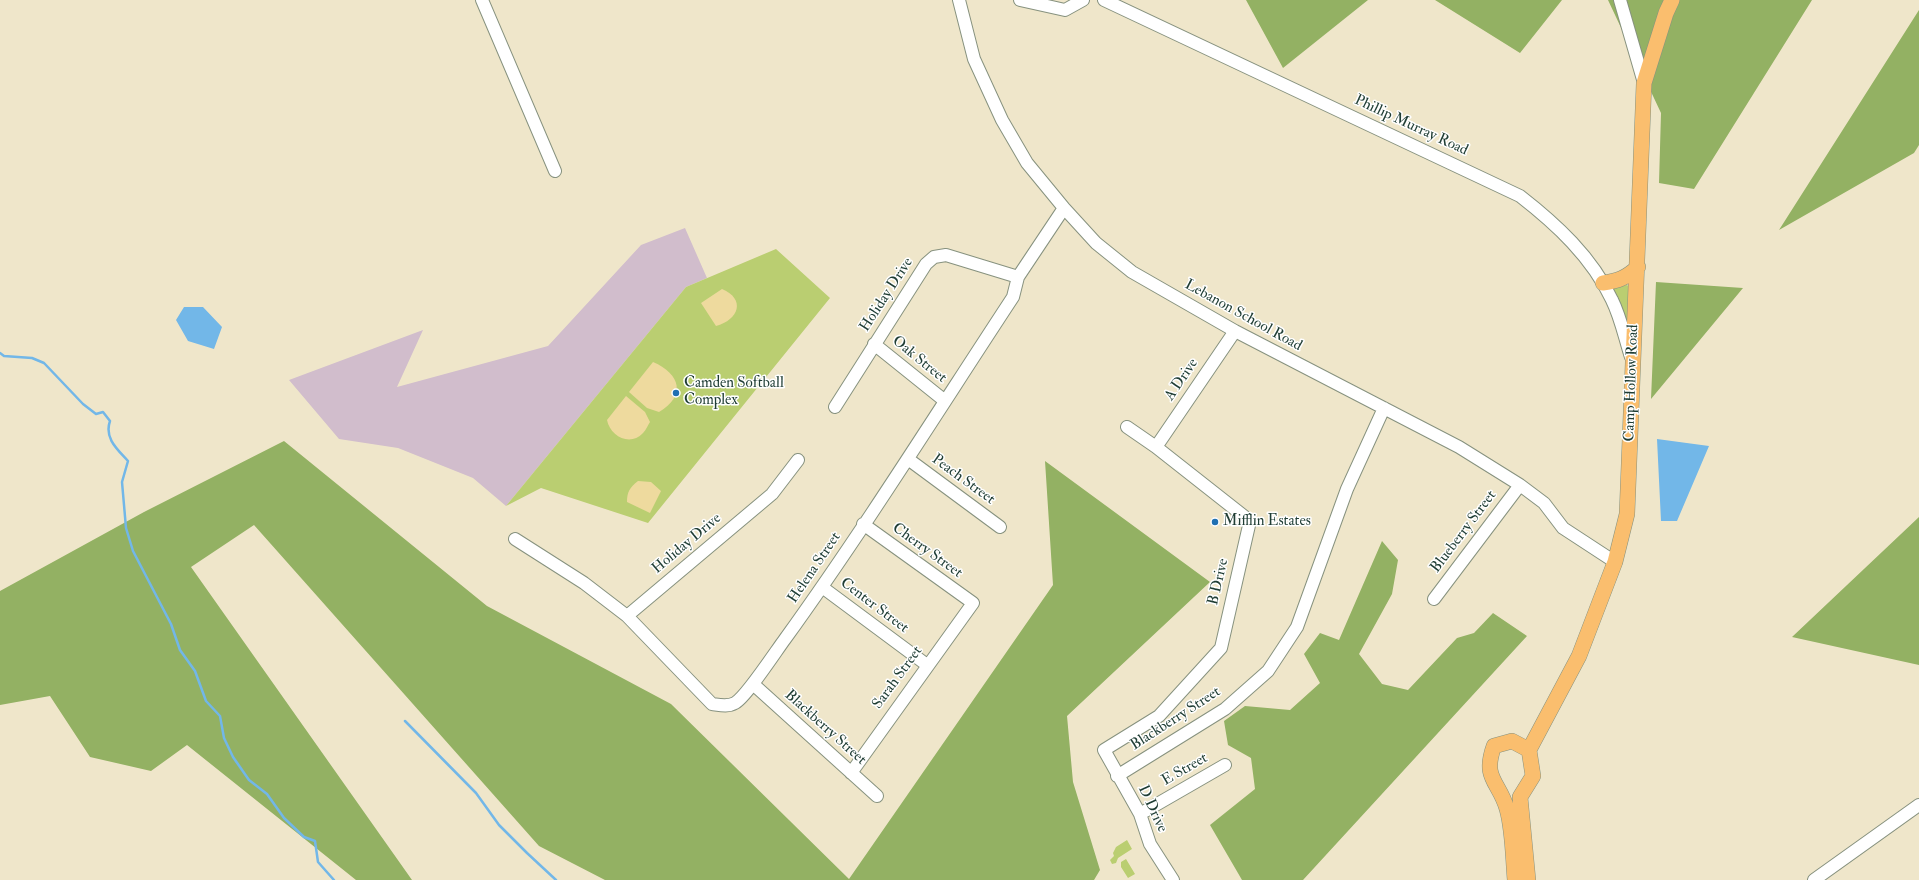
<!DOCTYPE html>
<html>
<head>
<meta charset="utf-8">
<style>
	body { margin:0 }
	canvas { display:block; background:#efe6ca }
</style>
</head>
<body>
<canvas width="1919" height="880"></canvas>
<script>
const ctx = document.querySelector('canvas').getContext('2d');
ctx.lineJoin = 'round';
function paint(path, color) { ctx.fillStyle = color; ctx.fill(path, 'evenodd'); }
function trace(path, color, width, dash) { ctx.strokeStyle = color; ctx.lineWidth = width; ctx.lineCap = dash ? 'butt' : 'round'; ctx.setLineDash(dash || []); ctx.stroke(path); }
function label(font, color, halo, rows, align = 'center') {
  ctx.font = font + ' "IM FELL Double Pica",serif'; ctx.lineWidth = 3; ctx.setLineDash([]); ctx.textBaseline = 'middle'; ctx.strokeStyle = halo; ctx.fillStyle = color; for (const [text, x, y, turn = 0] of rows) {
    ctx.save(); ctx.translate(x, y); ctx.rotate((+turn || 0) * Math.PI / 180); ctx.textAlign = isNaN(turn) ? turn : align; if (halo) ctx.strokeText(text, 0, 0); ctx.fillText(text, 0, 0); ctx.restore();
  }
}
const industrial = new Path2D(`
	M685 228 707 278 686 287 506 506 473 478 398 448 339 439 289 380 423 330 397 387 548 346 641 245Z`);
const green = new Path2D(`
	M776 249 830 298 648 523 541 488 506 506 686 287Z
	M1627 285 1630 287 1629 321H1627L1613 291 1615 287Z
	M1127 840 1132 849 1118 858 1116 863 1112 864 1110 860 1114 856 1113 853 1116 847Z
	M1126 859 1135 874 1128 878 1121 867V862Z`);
const forest = new Path2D(`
	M1246 0H1368L1283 68Z
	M1435 0H1562L1520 53Z
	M1608 0H1812L1694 189 1659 183 1661 113Z
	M1919 10V145L1914 153 1779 230Z
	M1656 282 1743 288 1651 399Z
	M284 441 487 606 671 704 849 879 1053 585 1045 461 1210 582 1067 716 1073 782 1100 870 1094 880H605L539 846 254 525 191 567 412 880H356L187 745 151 771 90 757 50 696 0 705V591L144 512Z
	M1919 517V665L1792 637Z
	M1382 541 1398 560 1392 594 1359 654 1382 684 1408 690 1457 638 1474 633 1493 613 1527 636 1303 880H1242L1210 825 1255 789 1251 758 1228 745 1224 721 1245 706 1290 710 1320 683 1304 654 1320 633 1339 640Z`);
const sand = new Path2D(`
	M722 289C746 299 739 320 716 326L701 303Z
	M653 362C681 374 686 396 659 412L647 408 629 392Z
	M626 396 645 412 650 422C648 425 646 430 643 433 630 447 610 436 607 420Z
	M638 481 651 482 661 491 650 513 627 502C627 492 630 487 638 481Z`);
const water = new Path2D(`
	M184 307H203L222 327 214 349 188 341 176 320Z
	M1657 439 1709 446 1677 521H1661Z`);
const stream = new Path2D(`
	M0 353 4 356 32 358 44 363 83 404 96 414 103 412 110 421C104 438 117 449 128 461L122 482 126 528 133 551 171 624 180 650 195 671 206 701 220 716 224 738 233 757 249 780 267 794 284 818 304 837 315 841 318 862 334 880
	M405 721 476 793 499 825 527 853 556 880`);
const minor = new Path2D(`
	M482 0 555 171
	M959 0 974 59 1002 120 1027 163 1064 208 1096 243 1132 272 1235 331 1459 447 1520 485 1544 503 1563 528 1615 562
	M1020 0 1065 10 1083 0
	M1104 0 1520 196C1556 224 1592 257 1612 300 1621 318 1625 339 1631 357
	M1620 0 1644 83
	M874 344 945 401
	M835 407 926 264 934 257 946 255 1018 277
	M1127 427 1156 447 1250 521 1221 648 1159 716 1104 750 1140 814 1150 844 1173 880
	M1156 447 1235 331
	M908 459 1000 527
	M515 539 584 583 627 616 712 704C720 705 728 707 735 703 746 697 776 651 785 639 865 528 938 411 1013 297L1018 277 1064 208
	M822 587 927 665
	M1434 599 1520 485
	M627 616 772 494 798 460
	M753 684 877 796
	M851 773 973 603 863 524
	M1117 776 1225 709 1268 671 1297 627 1347 489 1384 408
	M1140 814 1225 765
	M1814 880 1919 805`);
const major = new Path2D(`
	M1603 283C1618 281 1626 278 1638 267
	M1529 750 1579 656 1615 562 1627 514 1644 83 1666 13 1672 0
	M1515 880C1513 858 1513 830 1507 809 1499 781 1482 779 1494 746L1512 741 1529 750 1533 776 1520 797 1528 880`);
const markers = [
	[676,393,4,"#1f6fb2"],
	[1215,522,4,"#1f6fb2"]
];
const streetNames = [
	["Phillip Murray Road",1411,126,25],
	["Holiday Drive",887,295,-57],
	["Lebanon School Road",1243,316,29],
	["Oak Street",919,360,39],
	["A Drive",1182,380,-56],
	["Camp Hollow Road",1632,383,-88],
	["Peach Street",963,480,36],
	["Blueberry Street",1464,532,-53],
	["Holiday Drive",687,544,-40],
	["Cherry Street",927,551,36],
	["Helena Street",815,568,-56],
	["B Drive",1219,582,-77],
	["Center Street",874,606,37],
	["Sarah Street",898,678,-54],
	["Blackberry Street",1176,719,-33],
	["Blackberry Street",825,728,42],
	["E Street",1185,770,-30],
	["D Drive",1152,809,65]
];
const poiNames = [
	["Camden Softball",684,384],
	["Complex",684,401],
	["Mifflin Estates",1223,522]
];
paint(industrial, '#d1bdcc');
paint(green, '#bace71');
paint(forest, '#93b163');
paint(sand, '#eeda9e');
paint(water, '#72b7e8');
trace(stream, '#72b7e8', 2.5);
trace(minor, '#87927f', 14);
trace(major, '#87927f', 16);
trace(minor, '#fff', 12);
trace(major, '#fabe6e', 15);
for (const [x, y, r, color] of markers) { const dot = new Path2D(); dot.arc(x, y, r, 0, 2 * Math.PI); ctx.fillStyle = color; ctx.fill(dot); trace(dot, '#fff', 1.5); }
label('15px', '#1f3d34', '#fff', streetNames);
label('15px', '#1f3d34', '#fff', poiNames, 'left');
</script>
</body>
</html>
